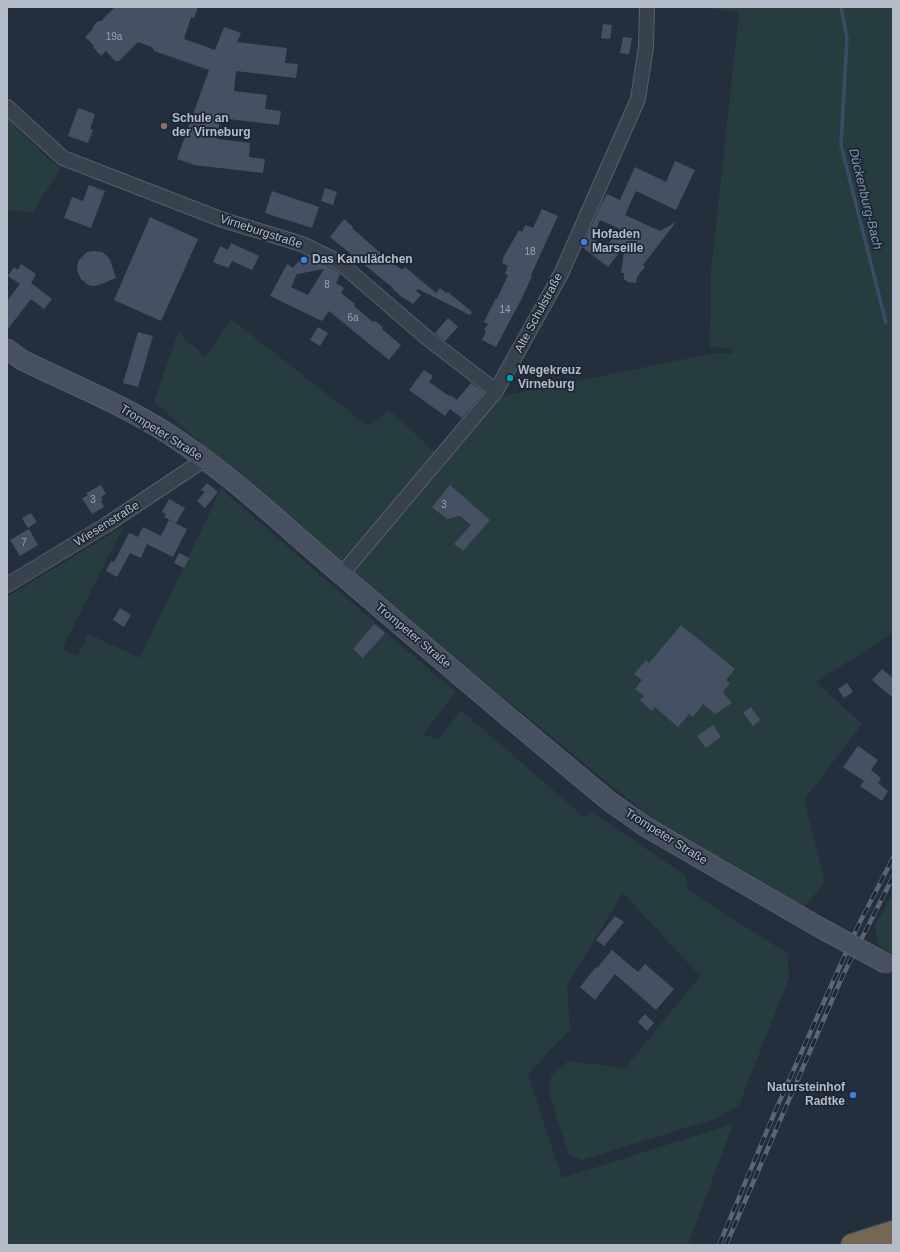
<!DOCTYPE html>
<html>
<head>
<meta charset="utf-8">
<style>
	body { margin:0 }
	#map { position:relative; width:900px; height:1252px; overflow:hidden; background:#242f3e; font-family:Arial,sans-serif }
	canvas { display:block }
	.frame { position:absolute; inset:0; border:8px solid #b4bcc9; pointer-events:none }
</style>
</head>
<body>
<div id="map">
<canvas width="900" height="1252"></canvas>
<div class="frame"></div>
</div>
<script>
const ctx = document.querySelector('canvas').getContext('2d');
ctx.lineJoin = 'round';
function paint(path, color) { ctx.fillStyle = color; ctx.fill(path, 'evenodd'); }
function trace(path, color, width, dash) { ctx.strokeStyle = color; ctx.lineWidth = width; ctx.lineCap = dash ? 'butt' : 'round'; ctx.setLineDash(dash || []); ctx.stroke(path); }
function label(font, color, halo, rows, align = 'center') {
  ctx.font = font + ' Arial,sans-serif'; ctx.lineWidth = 3.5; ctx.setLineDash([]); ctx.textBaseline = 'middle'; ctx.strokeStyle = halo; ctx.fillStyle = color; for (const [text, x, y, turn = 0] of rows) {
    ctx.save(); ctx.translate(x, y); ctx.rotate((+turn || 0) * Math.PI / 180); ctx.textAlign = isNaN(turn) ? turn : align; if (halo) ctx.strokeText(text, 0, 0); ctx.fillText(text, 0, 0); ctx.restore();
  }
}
const green = new Path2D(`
	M700 7H893V633L816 682 862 724 804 800 825 881 804 908 659 824 353 576 154 402 178 332 205 357 231 319 368 426 389 410 444 460 503 396 715 353 732 354 733 348 710 347 711 272 739 12Z
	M7 118 48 159 61 168 32 213 10 210 7 215Z
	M221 489 455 692 423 735 438 739 461 710 584 817 591 812 685 875 688 890 788 954 789 978 739 1105 718 1118 582 1160 569 1155 549 1093 551 1076 568 1061 625 1068 700 976 623 893 567 985 570 1030 528 1074 562 1178 733 1124 688 1245H7V597L124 526 62 649 78 656 88 634 140 658Z
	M893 892V955L878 945 875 926Z`);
const stream = new Path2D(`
	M841 7 847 38 841 145 886 323`);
const building = new Path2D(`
	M115 7H198L194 18 191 17 184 39 215 50 224 27 241 33 237 42 287 48 285 63 298 64 296 78 236 71 234 91 267 95 265 109 281 111 279 125 220 118 217 139 250 143 249 157 265 159 263 173 194 165 177 159 209 70 154 51 152 47 138 42 119 61H115L106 51 101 56 93 47 94 46 85 37 93 29V26L98 21H101Z
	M603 24 612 25 610 39 601 38Z
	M623 37 632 38 629 54 620 53Z
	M78 108 95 114 90 129 93 130 88 143 68 136Z
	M675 161 695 170 676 210 636 191 625 215 660 231 676 222 643 265 645 267 637 277 636 283 628 282 624 279V273H621L625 245 608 267 582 247 601 205 607 194 620 200 635 167 666 182ZM600 220 620 229 605 248 593 238Z
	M89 185 105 191 91 228 64 218 72 197 83 201Z
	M325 188 337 192 333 205 321 201Z
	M272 191 319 207 312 228 265 213Z
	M542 209 558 216 531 275 532 276 523 296 496 347 482 340 486 331 484 330 488 324 484 322 496 298 497 299 508 275 505 274 508 266 502 263 504 256 519 230 522 232 525 225 533 228Z
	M150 217 198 239 161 321 114 300Z
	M344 219 353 227 352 228 377 250 402 270 405 267 436 293 440 288 446 293 448 292 472 312 470 315 418 289 416 291 421 295 413 304 402 297 393 289V288L330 237Z
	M231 243 259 256 252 270 232 261 228 268 213 262 220 246 228 250Z
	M93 251 102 252 107 256 110 260 116 278 99 285 93 286 88 285 81 279 78 273 77 266 79 260 87 252Z
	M304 255 334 269 340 274 336 283 344 288 341 293 355 304 354 306 373 322 375 321 383 327 382 329 401 345 389 360 329 311 322 321 270 296 287 264 293 268ZM324 269 308 295 291 287 297 274Z
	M21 264 36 274 31 283 52 299 44 309 31 299 7 330V301L20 284 8 276 14 267 18 270Z
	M448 318 458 327 445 341 435 333Z
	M318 327 328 333 320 346 310 340Z
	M138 332 153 336 138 387 123 383Z
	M424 370 433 376 429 382 449 396 450 395 457 400 471 383 484 392 462 418 450 409 445 416 409 390Z
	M207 483 218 492 205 508 197 501 205 492 201 490Z
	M101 485 106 494 101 497 103 500 101 501 104 507 92 514 82 498 88 495 86 493Z
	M450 485 490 520 463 551 454 544 471 525 460 516 447 519 432 507Z
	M169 499 185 508 176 523 164 517 166 514 162 512Z
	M31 513 37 522 28 528 22 518Z
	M169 520 187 529 173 557 147 544 141 558 130 553 117 577 106 571 111 561 114 562 129 533 138 537 143 527 161 536Z
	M29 529 38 545 20 556 10 540Z
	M179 553 189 558 184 568 174 563Z
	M120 608 131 615 124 627 113 620Z
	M374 624 385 633 363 658 353 649Z
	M681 625 735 669 726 680 730 683 723 692 732 703 715 714 703 704 693 717 689 714 678 727 655 707 652 711 640 700 644 696 635 689 642 680 634 674 646 660 649 663Z
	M882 669 893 678V698L872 680Z
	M847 683 853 692 844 698 838 689Z
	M751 707 760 720 753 726 743 713Z
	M713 725 721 737 706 748 697 736Z
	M858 746 878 760 871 770 881 778 878 783 888 791 882 801 860 786 864 781 843 767Z
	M615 916 624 922 604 946 596 940Z
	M612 950 638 972 645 964 674 989 656 1010 615 974 595 1000 580 987 596 967 597 968Z
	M645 1014 654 1023 647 1031 638 1022Z`);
const minor = new Path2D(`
	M7 107 63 158 223 220 302 244 339 262 427 338 496 391
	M341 575 496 391 561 274 638 99 646 47 647 7
	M7 585 106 525 205 459`);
const secondary = new Path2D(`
	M7 349 22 360C71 384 124 405 170 435 233 476 286 528 343 576 431 652 520 727 609 801L646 827 817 926`);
const motorway = new Path2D(`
	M852 1245 893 1232`);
const rail = new Path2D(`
	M719 1245 774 1114 822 1006 858 926 893 858
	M726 1245 843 975 893 877`);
const secondaryBridge = new Path2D(`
	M817 926 887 964`);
const markers = [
	[164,126,4,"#8d6e63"],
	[584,242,4,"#3f7fe0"],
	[304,260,4,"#3f7fe0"],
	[510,378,4,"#0f9aa8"],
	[853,1095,4,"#3f7fe0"]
];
const numberNames = [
	["19a",114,37],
	["18",530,252],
	["8",327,285],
	["14",505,310],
	["6a",353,318],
	["3",93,500],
	["3",444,505],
	["7",24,543]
];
const poiNames = [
	["Schule an",172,119],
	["der Virneburg",172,133],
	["Hofaden",592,235],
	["Marseille",592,249],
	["Das Kanulädchen",312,260],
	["Wegekreuz",518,371],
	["Virneburg",518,385],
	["Natursteinhof",845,1088,"right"],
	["Radtke",845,1102,"right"]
];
const streetNames = [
	["Virneburgstraße",261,232,18],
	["Alte Schulstraße",539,313,-62],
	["Trompeter Straße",161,433,32],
	["Wiesenstraße",107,524,-32],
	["Trompeter Straße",413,636,40],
	["Trompeter Straße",666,837,32]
];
const waterNames = [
	["Dückenburg-Bach",865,199,76]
];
paint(green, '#263c3f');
trace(stream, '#394c67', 3.5);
paint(building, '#455162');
trace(minor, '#565f6c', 16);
trace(secondary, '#565f6c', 21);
trace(motorway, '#434c59', 24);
trace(minor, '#38414e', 14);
trace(secondary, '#465061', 19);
trace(motorway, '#746855', 22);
trace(rail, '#5a6575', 4.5);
trace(rail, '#1d2633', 3, [9]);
trace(secondaryBridge, '#565f6c', 21, []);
trace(secondaryBridge, '#465061', 19);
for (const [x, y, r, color] of markers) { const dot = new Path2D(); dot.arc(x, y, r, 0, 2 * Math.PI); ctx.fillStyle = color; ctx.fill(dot); trace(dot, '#1d2633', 1.5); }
label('10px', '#98a1af', null, numberNames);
label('bold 12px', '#b4bcc9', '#1d2633', poiNames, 'left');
label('12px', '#b4bcc9', '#1d2633', streetNames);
label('italic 13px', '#7c92b1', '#1d2633', waterNames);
</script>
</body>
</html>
